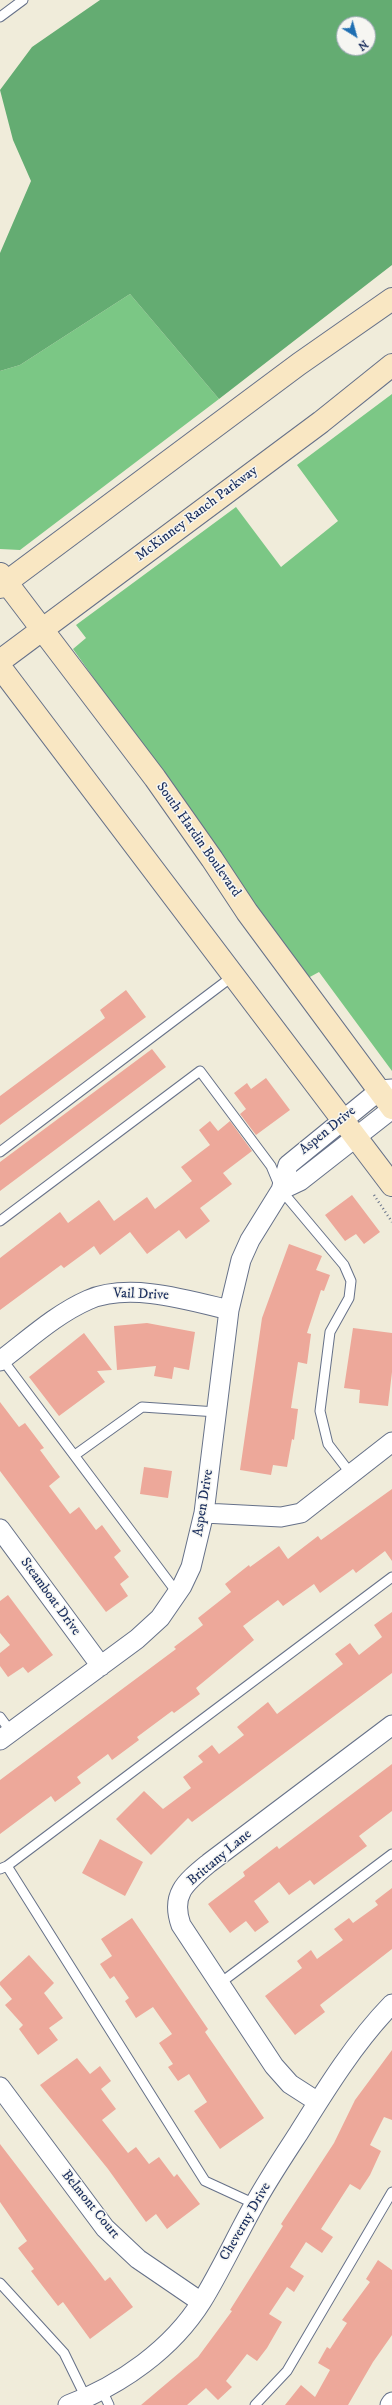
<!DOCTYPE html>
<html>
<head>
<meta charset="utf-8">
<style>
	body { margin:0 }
	#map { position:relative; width:392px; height:2405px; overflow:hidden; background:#f0ecda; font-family:"IM FELL DW Pica",serif }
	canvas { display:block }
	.north { position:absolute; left:336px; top:16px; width:40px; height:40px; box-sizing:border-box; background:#f6f6f2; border:1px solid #9ea6b7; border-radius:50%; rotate:143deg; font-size:11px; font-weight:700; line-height:16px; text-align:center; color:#1b2f5e }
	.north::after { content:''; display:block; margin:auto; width:14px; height:18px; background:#1f6fb2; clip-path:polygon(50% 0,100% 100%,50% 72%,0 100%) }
</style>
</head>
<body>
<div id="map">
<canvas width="392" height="2405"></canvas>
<div class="north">N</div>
</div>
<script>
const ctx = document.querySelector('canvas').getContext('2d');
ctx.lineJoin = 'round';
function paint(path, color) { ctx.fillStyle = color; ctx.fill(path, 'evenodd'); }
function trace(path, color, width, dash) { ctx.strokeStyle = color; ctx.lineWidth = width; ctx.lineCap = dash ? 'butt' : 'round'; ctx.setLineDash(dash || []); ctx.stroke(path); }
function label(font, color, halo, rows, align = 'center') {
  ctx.font = font + ' "IM FELL DW Pica",serif'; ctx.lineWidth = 3; ctx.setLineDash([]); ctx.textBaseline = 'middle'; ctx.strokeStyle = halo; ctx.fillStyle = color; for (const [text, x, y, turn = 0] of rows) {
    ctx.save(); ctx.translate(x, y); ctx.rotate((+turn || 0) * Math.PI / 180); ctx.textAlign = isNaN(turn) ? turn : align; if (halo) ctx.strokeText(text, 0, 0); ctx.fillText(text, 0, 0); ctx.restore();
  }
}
const green = new Path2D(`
	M130 294 219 399 20 550 0 549V371L20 365Z
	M392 394V1071L319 972 308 978 73 649 86 638 76 625 236 507 281 567 338 521 297 465Z`);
const forest = new Path2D(`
	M100 0H392V265L219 399 130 294 20 365 0 371V253L31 181 13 140 0 90 32 47ZM344 24H368V48H344Z`);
const building = new Path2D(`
	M126 990 146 1017 0 1125V1096L105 1018 100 1010Z
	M152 1049 166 1067 0 1191V1162Z
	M266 1078 290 1110 256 1135 240 1114 246 1109 234 1093 247 1083 251 1089Z
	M210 1121 218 1131 230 1121 252 1151 223 1173 232 1184 200 1208 210 1221 186 1239 179 1230 147 1254 130 1232 100 1255 94 1246 64 1268 61 1265 0 1310V1258L60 1212 68 1223 99 1200 114 1221 147 1197 155 1209 192 1181 181 1167 210 1145 199 1130Z
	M352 1195 380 1232 364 1244 356 1234 345 1241 325 1215Z
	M289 1244 322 1256 316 1270 330 1275 324 1291 321 1290 307 1333 311 1334 307 1364 298 1362 291 1408 298 1409 294 1440 292 1439 287 1467 273 1465 271 1475 240 1470 262 1318Z
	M147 1323 195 1332 189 1370 174 1367 172 1379 154 1376 156 1366 117 1370 114 1326Z
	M353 1328 392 1333V1372L388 1406 359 1403 360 1390 344 1388Z
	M84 1333 112 1370 97 1371 105 1382 59 1416 29 1377Z
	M0 1402 19 1427 25 1423 44 1448 40 1450 60 1477 49 1486 70 1514 79 1507 96 1530 102 1525 121 1551 114 1557 129 1577 120 1584 128 1596 106 1612 0 1471Z
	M144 1467 172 1471 168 1498 140 1494Z
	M392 1489V1561L385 1551 356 1573 353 1569 320 1593 314 1584 283 1606 278 1600 243 1626 254 1640 196 1688 200 1694 174 1713 172 1711 137 1737 139 1740 112 1760 108 1754 77 1777 81 1783 55 1802 51 1796 0 1834V1780L176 1649 174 1647 203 1625 198 1618 231 1592 225 1584 249 1565 250 1567 279 1546 288 1559 318 1536 321 1540Z
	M8 1595 53 1655 28 1673 23 1667 8 1677 0 1666V1653L10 1645 0 1633V1601Z
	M392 1612V1673L192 1822 188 1818 151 1855 116 1819 144 1791 163 1809 191 1788 183 1777 203 1762 198 1756 212 1745 219 1754 244 1735 237 1727 268 1702 277 1714 343 1664 335 1654 350 1643 359 1655 382 1637 374 1625Z
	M392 1764V1811L359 1836 367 1846 314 1885 310 1880 289 1895 279 1882 254 1901 269 1922 255 1932 246 1921 230 1933 208 1904 245 1876 243 1872 277 1846 279 1849Z
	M100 1839 143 1862 125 1896 82 1873Z
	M392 1888V1949L320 2005 325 2012 295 2035 265 1996 302 1968 297 1961 311 1950 317 1959 343 1940 334 1929 349 1918 353 1923 378 1905 375 1901Z
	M132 1918 208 2029 205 2032 264 2118 220 2149 194 2111 207 2102 189 2074 178 2081 168 2067 173 2064 159 2043 172 2034 153 2007 136 2018 125 2001 129 1998 114 1976 110 1979 100 1964 112 1956 101 1939Z
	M29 1955 54 1983 44 1993 63 2018 49 2028 58 2040 38 2055 19 2029 23 2025 5 2005 12 1999 0 1985V1982Z
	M392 2050V2120L384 2117 370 2145 381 2151 370 2175 360 2190 350 2184 321 2229 333 2237 322 2253 306 2242 290 2267 304 2276 294 2292 287 2287 269 2314 282 2322 267 2348 257 2361 247 2354 226 2381 232 2387 218 2400 206 2388 187 2405H141L198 2357 232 2311 230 2310 283 2226 281 2224 334 2143 355 2100Z
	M77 2058 90 2074 100 2066 111 2081 101 2089 116 2109 102 2120 128 2153 136 2147 149 2164 159 2157 174 2177 177 2174 200 2204 167 2229 156 2214 146 2222 108 2169 40 2085Z
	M0 2144 105 2281 110 2277 133 2307 90 2339 63 2302 58 2306 31 2271 34 2269 18 2248 27 2241 0 2202Z
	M378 2260 392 2270V2335L373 2362 348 2405H285L301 2385 315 2397 330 2370 318 2363 327 2347 330 2349 347 2323 342 2320 370 2282 366 2279Z`);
const path = new Path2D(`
	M374 1195 392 1222`);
const lane = new Path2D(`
	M0 17 23 0
	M0 1152 233 976
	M0 1221 200 1071 271 1166 281 1190 344 1265 351 1281 349 1298 330 1332 320 1411 328 1444 351 1474
	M2 1359 178 1594
	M75 1455 142 1407 217 1412
	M0 1717 11 1732
	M7 1866 205 2181 255 2204
	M0 1869 7 1866 392 1577
	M219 1984 392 1854
	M0 2283 64 2353 86 2398
	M102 2390 109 2405
	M255 2405 287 2371 392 2192`);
const street = new Path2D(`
	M281 1190 300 1181 392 1109
	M0 1361C28 1340 56 1314 88 1300 129 1282 188 1300 229 1310
	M204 1513 281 1517 301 1513 392 1442
	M0 1529 101 1666
	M0 1740 137 1639 160 1618 182 1586 191 1567 204 1513 229 1310 241 1260 250 1240 281 1190 288 1165 380 1090 392 1089
	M0 2087 105 2228 138 2259 201 2302
	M318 2102 290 2084 274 2066 181 1925C170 1894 186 1882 209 1863L392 1725
	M68 2405C121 2385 172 2349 202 2301 221 2270 236 2237 254 2205 267 2181 283 2157 298 2134 326 2089 355 2042 392 2004
	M390 2405 392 2402`);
const secondary = new Path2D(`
	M0 574 155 778 212 859 247 912 392 1108
	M0 587 299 364 392 299
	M0 661 321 422 392 365
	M0 667 392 1185`);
const streetNames = [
	["McKinney Ranch Parkway",197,514,-37],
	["South Hardin Boulevard",198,840,55],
	["Aspen Drive",328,1131,-39],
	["Vail Drive",141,1295,2],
	["Aspen Drive",204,1503,-81],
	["Steamboat Drive",50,1597,54],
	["Brittany Lane",220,1858,-40],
	["Belmont Court",90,2205,51],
	["Cheverny Drive",246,2222,-60]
];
paint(green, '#7bc785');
paint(forest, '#64ac72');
paint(building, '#eda89a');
trace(lane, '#667189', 11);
trace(street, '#667189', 21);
trace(secondary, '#667189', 24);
trace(path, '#667189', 2.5, [1, 3]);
trace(lane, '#fff', 9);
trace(street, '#fff', 19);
trace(secondary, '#f9e7c3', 22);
label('14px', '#1b2f5e', '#f6f6f2', streetNames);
</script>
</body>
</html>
